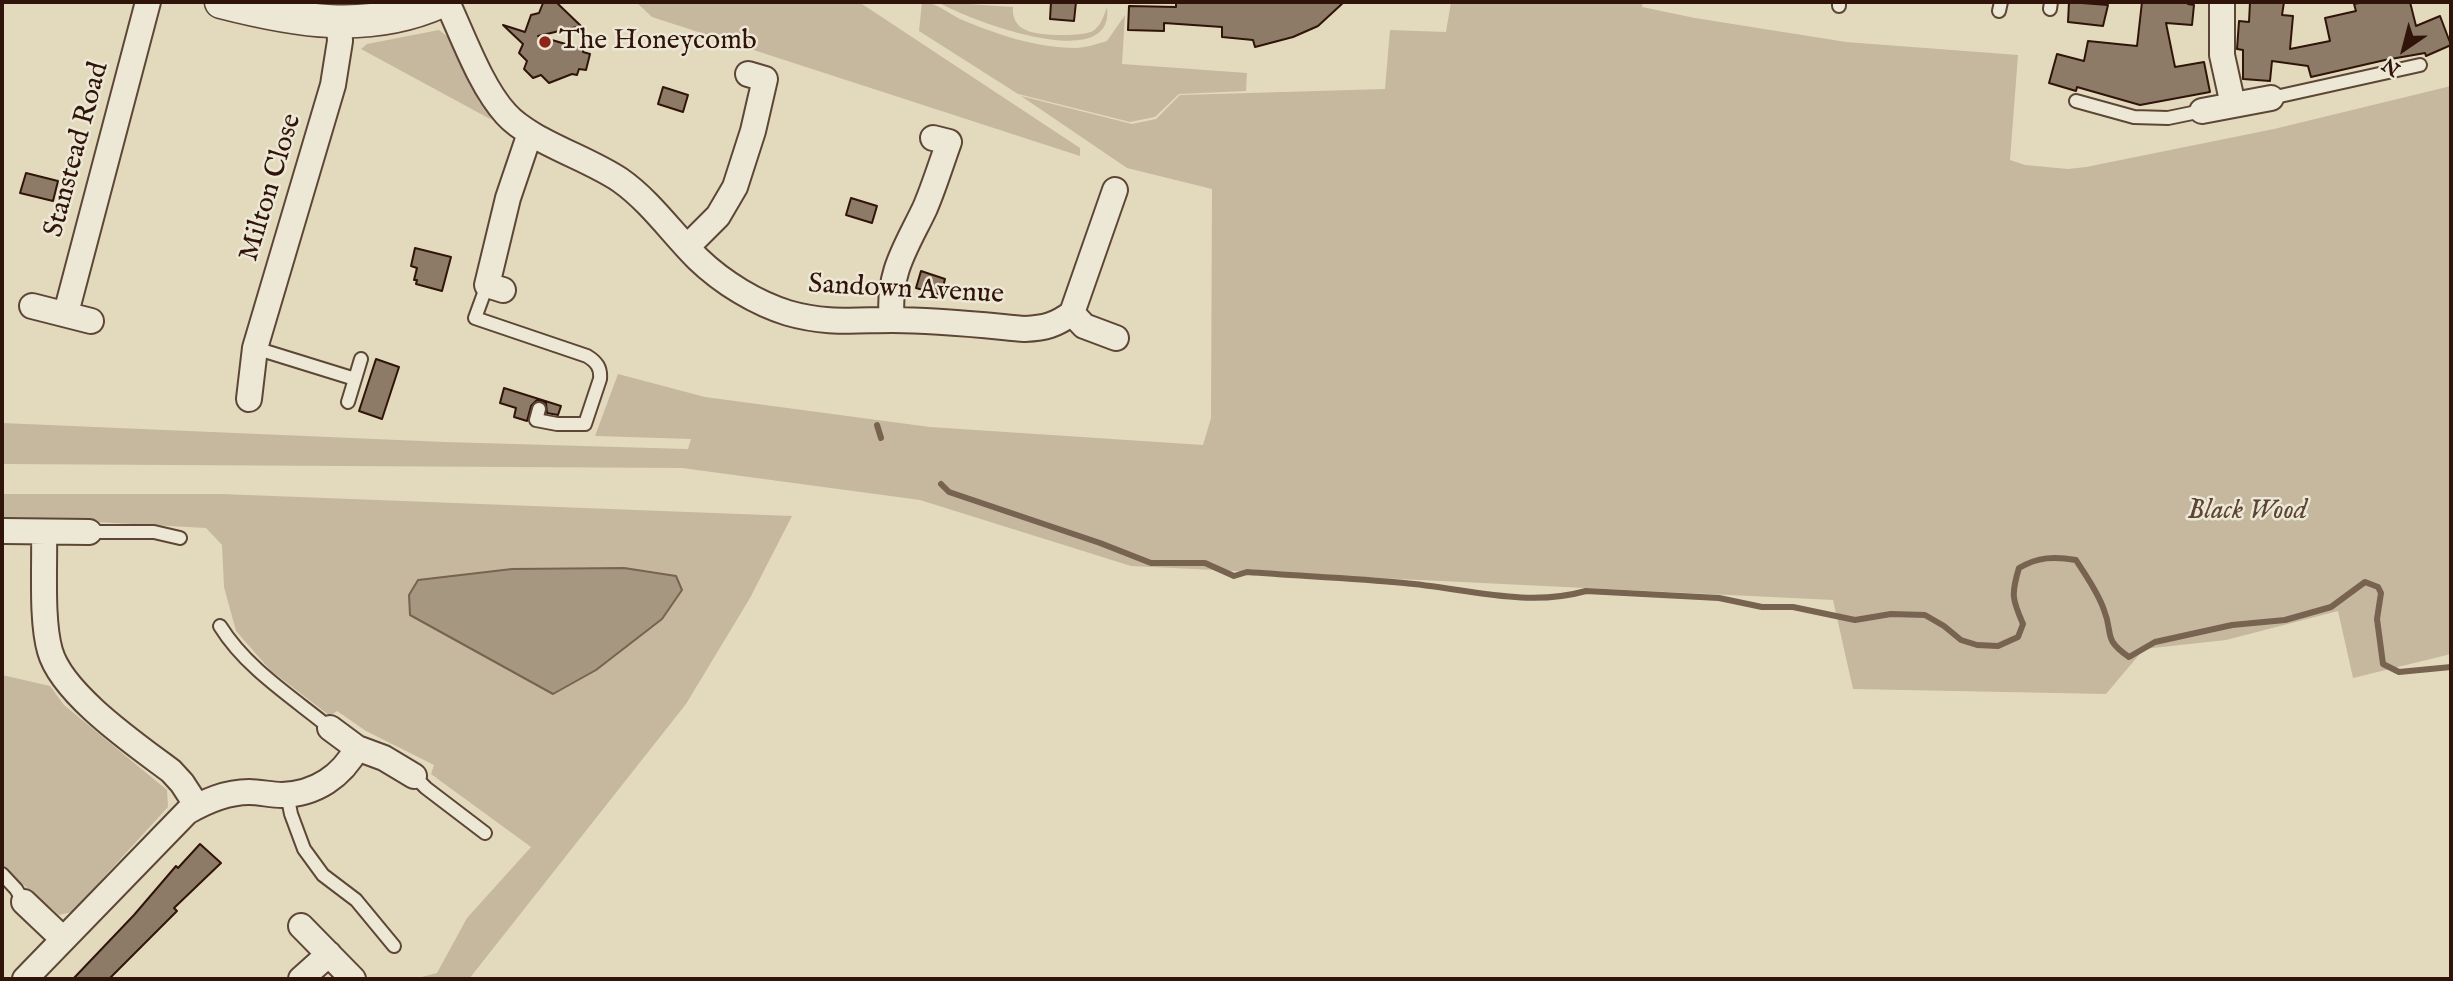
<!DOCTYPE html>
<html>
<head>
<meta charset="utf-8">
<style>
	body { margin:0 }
	#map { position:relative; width:2453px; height:981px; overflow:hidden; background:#e3dabe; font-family:"IM FELL English",serif }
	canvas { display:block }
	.frame { position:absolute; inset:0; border:4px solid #301409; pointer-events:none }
	.north { position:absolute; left:2369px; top:14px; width:70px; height:70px; -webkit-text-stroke:5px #ede7d5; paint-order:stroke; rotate:215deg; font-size:19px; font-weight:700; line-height:28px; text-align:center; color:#301409 }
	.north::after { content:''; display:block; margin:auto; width:24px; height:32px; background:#301409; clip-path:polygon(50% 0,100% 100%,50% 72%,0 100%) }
</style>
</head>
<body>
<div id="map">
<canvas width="2453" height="981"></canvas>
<div class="frame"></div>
<div class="north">N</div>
</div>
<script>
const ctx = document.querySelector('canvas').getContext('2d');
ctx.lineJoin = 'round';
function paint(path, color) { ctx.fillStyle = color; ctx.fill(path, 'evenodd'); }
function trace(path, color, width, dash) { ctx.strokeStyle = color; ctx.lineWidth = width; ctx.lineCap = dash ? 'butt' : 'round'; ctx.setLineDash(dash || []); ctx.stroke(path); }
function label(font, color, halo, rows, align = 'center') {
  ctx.font = font + ' "IM FELL English",serif'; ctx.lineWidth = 5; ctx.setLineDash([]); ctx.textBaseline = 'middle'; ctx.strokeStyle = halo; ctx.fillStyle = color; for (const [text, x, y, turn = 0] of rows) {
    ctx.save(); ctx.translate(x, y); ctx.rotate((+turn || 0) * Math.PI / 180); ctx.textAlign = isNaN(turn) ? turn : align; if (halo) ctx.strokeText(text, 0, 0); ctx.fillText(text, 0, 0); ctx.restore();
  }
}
const green = new Path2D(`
	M636 2H859L1080 148V156L652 17Z
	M922 2C935 2 948 13 960 19 995 34 1037 48 1075 48 1085 48 1097 44 1107 41L1125 15 1122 64 1247 73 1246 91 1179 94 1155 117 1130 122 1018 94 919 31Z
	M938 2 1013 7C1012 17 1016 26 1026 30 1036 36 1082 37 1093 31 1101 26 1104 15 1107 7 1116 77 966 19 938 2Z
	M1451 2H1643L1642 7 1695 18 1846 42 2018 55 2010 160 2025 165 2068 169 2086 167 2274 129 2451 86V654L2353 678 2338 611 2226 640 2144 649 2106 694 1853 689 1833 600 1131 566 920 500 682 468 2 464V423L445 442 688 449 691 439 595 436 618 374 705 397 930 427 1203 445 1211 418 1212 189 1127 168 1021 96 1132 124 1156 119 1180 95 1385 89 1390 30 1446 32Z
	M439 30 448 37 479 102 492 120 361 49 367 44Z
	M2 494H222L792 516 750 598 686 704 469 979H414L437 973 467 918 531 847 431 774 434 765 366 731 337 711 330 716 270 670 236 631 224 587 222 545 206 528 2 517Z
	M2 675 50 686 64 705 167 790 168 807 72 912 59 915 2 867Z`);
const water = new Path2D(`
	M624 568 676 576 682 590 662 619 596 670 553 694 410 615 409 595 418 580 512 569Z`);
const stream = new Path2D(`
	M877 425 881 438
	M941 484 949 492 1100 543 1151 563H1205L1234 576 1247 572C1299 576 1352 578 1404 583 1464 588 1526 608 1586 591L1719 598 1762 607H1793L1855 620 1891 614 1925 615 1944 626 1961 640 1977 645 1998 646 2018 637 2023 624C2012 599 2011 594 2019 568 2038 557 2054 556 2076 560 2086 576 2098 592 2104 610 2114 635 2102 638 2129 657L2155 642 2232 625 2285 620 2331 607 2365 582 2378 587 2381 593 2377 619 2383 664 2399 672 2451 667`);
const building = new Path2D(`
	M556 2 581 26 538 36 583 49V52L590 54 586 70 579 69 577 75 572 74 549 83 541 75 533 78 524 69 527 61 519 53 523 44 503 25 525 32 531 15 539 13 543 3Z
	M1051 2H1076L1074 21 1050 19Z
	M1176 2 1251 3 1344 2 1318 26 1293 37 1255 47 1253 40 1222 37V27L1164 23V31L1128 30 1129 6 1176 7Z
	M2069 2 2108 5 2103 26 2068 22Z
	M2142 2H2188V4L2194 5 2192 25 2166 23 2175 67 2204 62 2210 92 2140 105 2077 87 2076 91 2049 83 2057 54 2084 61 2088 41 2137 46Z
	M2250 2H2284L2282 15 2293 16 2290 49 2330 41 2325 18 2356 11 2354 4 2364 2H2410L2416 26 2440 16 2451 45 2426 56 2425 53 2385 60 2311 77 2308 66 2272 61 2270 81 2243 79V50L2237 49 2239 21 2249 22Z
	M663 87 688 95 683 112 658 104Z
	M26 173 58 181 53 201 20 193Z
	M851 198 877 206 872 223 846 215Z
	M415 248 451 257 442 291 416 284 417 280H414L417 268 411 266Z
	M921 271 945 279 941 295 916 288Z
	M376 359 399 367 382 419 359 411Z
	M504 388 561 406 558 415 547 413 546 403 537 400 531 406 527 421 514 417 516 408 500 403Z
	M200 844 221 863 174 908 177 911 109 979H73L134 915 176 866 178 868Z`);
const service = new Path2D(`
	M1839 6V2
	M2050 9 2051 2
	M1999 11 2001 2
	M2271 98 2420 65
	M2076 101 2134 117 2168 118 2202 111
	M487 285 475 318 587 356C597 362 601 368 600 379L585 424H557L536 420 539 409
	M255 348 355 379 361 359
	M348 402 355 379
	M89 532H154L180 538
	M220 626C246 668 292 697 330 728
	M414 776 426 788 485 833
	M287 794 291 814 304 849 323 875 356 900 394 946
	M2 874 16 889 24 902`);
const minor = new Path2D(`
	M447 2C463 36 481 87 506 114 530 141 588 158 620 180 650 201 672 233 698 259 723 283 756 303 788 313 826 324 855 320 893 320 937 320 981 325 1025 329 1045 328 1056 325 1072 313L1115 190
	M2222 2V55L2233 105
	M2202 111 2271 98
	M687 247 718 216 735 187 753 131 765 79 748 74
	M503 290 487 285 508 198 530 133
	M32 306 91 321
	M66 313 148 2
	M1072 313 1084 326 1116 338
	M892 320C887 273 906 248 925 208 934 187 941 164 949 142L933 138
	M249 399 255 348 333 85 340 41 339 23
	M5 531 89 532
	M44 532C45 566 41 620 50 651 62 694 135 744 171 771L182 783 197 806
	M330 728 357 748 384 758 414 776
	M24 902 63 939
	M301 926 353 979
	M25 979 187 812C206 801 226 792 249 792 260 792 271 795 282 795 316 794 342 776 357 748
	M301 979 329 954`);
const tertiary = new Path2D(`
	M221 2C295 21 368 34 440 2`);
const markers = [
	[545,42,7,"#8f2418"]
];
const poiNames = [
	["The Honeycomb",559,42]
];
const streetNames = [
	["Stanstead Road",78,150,-75],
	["Milton Close",272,188,-73],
	["Sandown Avenue",906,291,3]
];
const parkNames = [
	["Black Wood",2247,512]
];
paint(green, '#c5b89f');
paint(water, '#a69780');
trace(water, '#776350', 2);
trace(stream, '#776350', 6);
paint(building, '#8d7b67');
trace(building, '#301409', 2);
trace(service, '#5d4636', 16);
trace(minor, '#5d4636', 28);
trace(tertiary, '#5d4636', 35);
trace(service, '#ede7d5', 12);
trace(minor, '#ede7d5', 24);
trace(tertiary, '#ede7d5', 32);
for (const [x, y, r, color] of markers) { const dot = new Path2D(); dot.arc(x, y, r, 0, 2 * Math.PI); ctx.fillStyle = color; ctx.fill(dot); trace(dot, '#ede7d5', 2.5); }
label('28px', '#301409', '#ede7d5', poiNames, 'left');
label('28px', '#301409', '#ede7d5', streetNames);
label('italic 28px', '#5d4536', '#ede7d5', parkNames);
</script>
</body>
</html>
